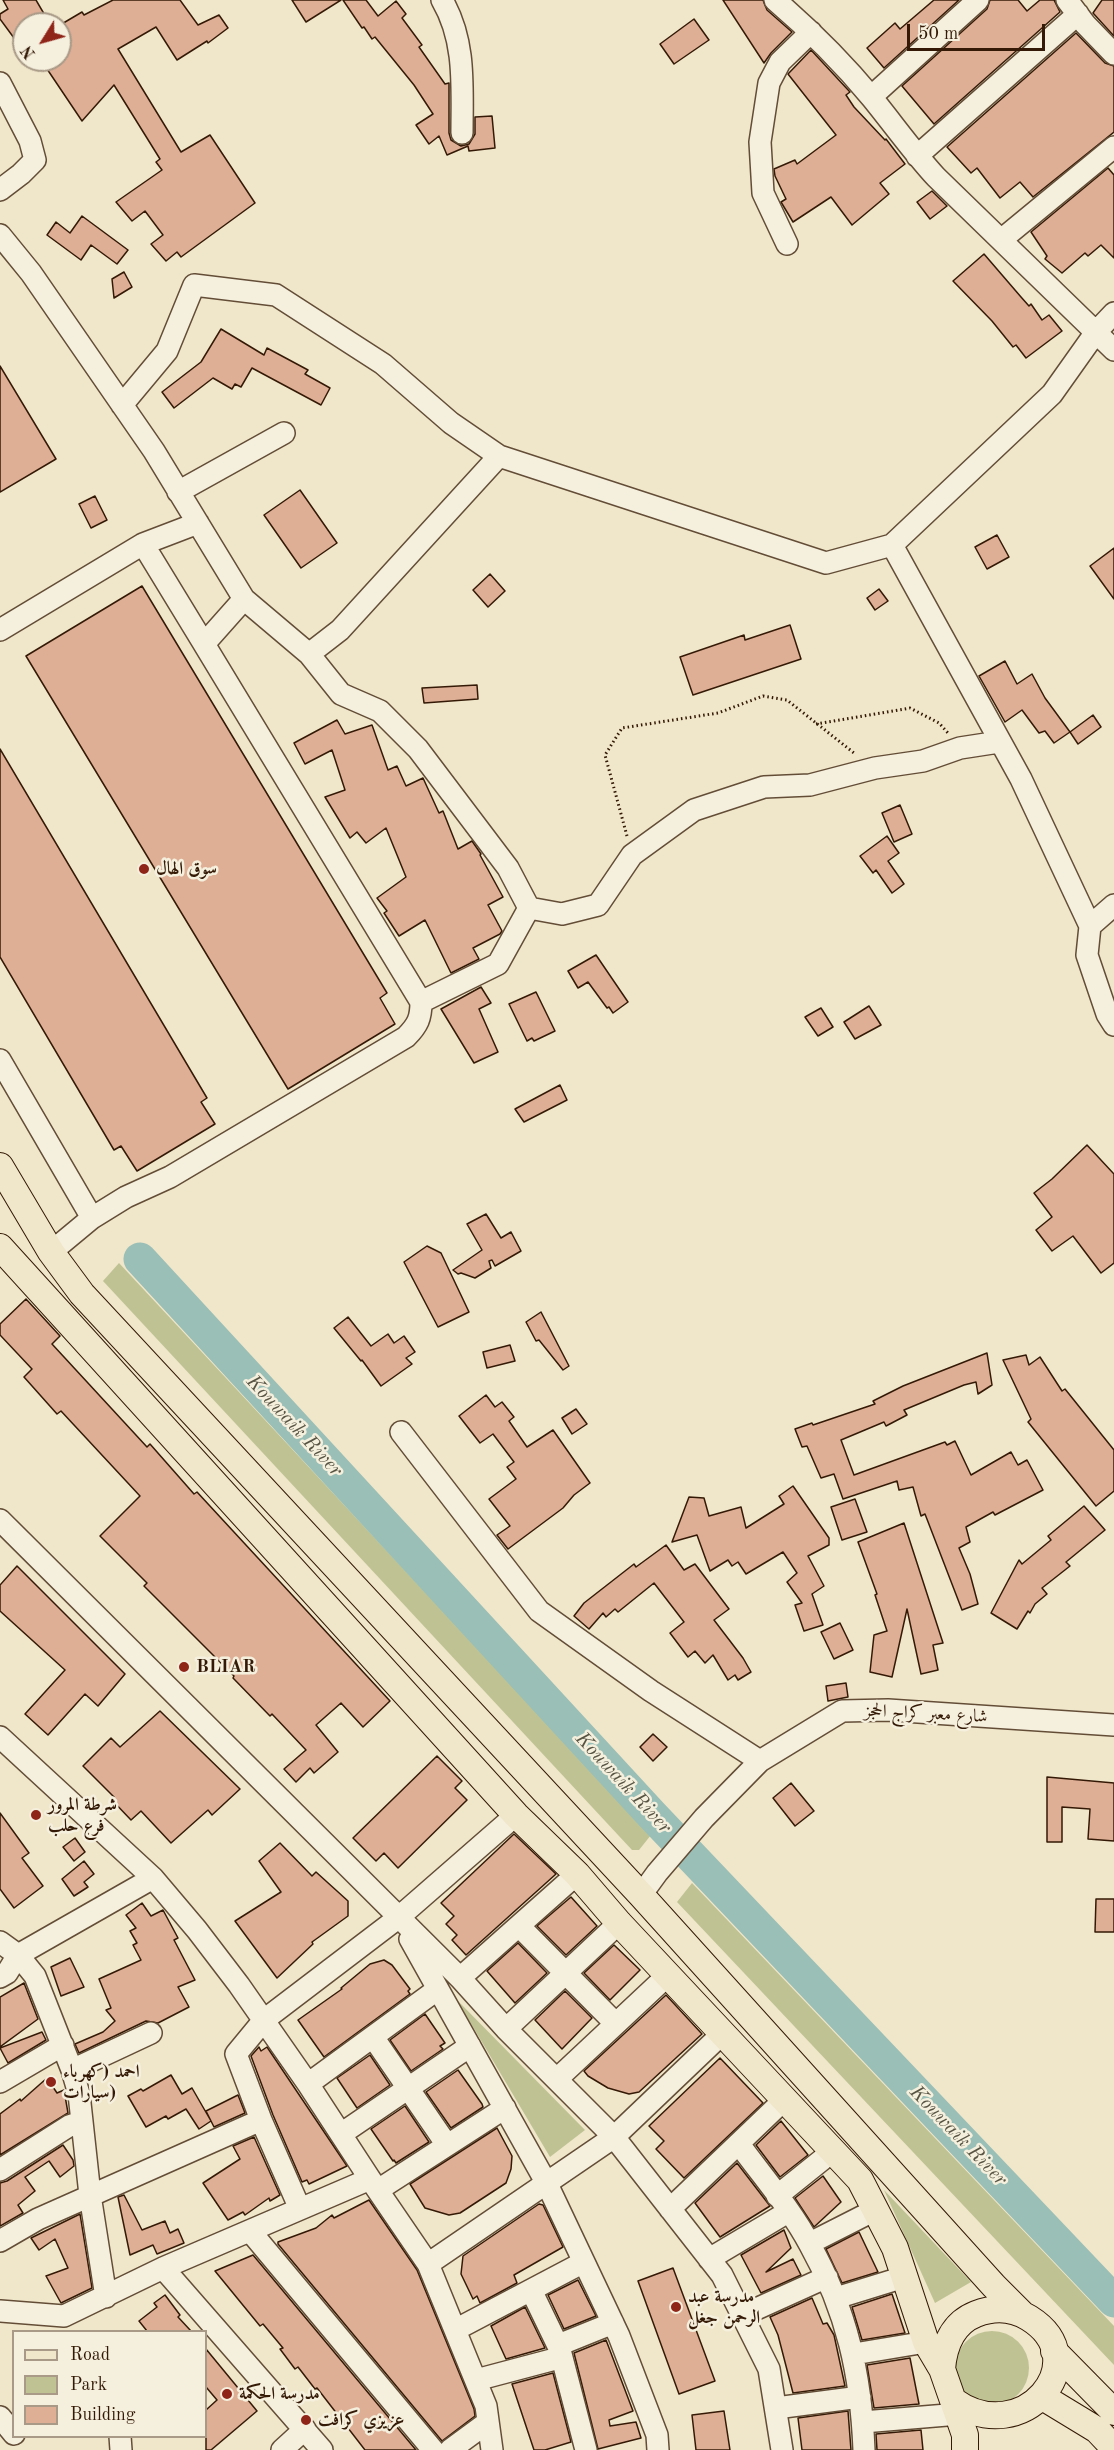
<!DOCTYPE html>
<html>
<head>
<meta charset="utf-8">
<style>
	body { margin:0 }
	#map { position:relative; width:1114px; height:2450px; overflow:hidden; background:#f0e6ca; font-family:"Old Standard TT",serif }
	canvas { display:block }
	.legend { position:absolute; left:12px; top:2330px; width:195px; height:108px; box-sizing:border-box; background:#f5efdd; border:2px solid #a89a87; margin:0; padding:8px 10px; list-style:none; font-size:18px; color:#341a06 }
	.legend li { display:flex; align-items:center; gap:12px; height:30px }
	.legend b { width:30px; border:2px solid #a89a87 }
	.north { position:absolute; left:12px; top:12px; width:60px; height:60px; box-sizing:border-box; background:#f5efdd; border:2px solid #a89a87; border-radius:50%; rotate:233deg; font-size:16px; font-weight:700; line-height:24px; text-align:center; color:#341a06 }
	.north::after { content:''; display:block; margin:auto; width:21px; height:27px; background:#8f2418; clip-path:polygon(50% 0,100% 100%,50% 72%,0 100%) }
	.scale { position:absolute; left:907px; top:24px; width:138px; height:27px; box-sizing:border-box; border:3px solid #341a06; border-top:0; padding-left:8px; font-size:18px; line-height:21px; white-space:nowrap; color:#341a06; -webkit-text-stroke:4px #f5efdd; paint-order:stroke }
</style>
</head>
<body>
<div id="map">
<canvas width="1114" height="2450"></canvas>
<ul class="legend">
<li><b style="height:8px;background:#f0e6ca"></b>Road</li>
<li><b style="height:16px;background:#bfc393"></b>Park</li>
<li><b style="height:16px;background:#deae95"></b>Building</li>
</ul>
<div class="north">N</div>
<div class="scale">50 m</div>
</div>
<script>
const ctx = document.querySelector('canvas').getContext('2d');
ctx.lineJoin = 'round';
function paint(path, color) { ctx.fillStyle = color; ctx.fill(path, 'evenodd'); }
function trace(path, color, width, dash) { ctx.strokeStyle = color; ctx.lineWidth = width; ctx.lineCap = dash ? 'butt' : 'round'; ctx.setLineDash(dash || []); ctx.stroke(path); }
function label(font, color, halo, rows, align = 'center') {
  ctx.font = font + ' "Old Standard TT",Amiri,serif'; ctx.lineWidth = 5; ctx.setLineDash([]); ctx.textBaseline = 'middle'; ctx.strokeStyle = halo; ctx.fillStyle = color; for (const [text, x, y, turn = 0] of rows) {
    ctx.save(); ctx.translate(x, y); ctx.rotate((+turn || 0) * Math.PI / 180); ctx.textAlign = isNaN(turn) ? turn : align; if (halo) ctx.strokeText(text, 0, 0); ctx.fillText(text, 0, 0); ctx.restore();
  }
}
const green = new Path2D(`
	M119 1263 651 1835 639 1850H632L103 1281Z
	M692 1883 1114 2326V2365L677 1902Z
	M457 2000 585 2130 550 2157Z
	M884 2190 971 2282 935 2303Z
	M955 2368a37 37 0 1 1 74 0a37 37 0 1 1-74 0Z`);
const river = new Path2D(`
	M140 1259 652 1815 1114 2301`);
const building = new Path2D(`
	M3 0H36L50 24H24V30L14 38 0 19V14L8 9Z
	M113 0H180L198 25 219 15 228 28 208 43 207 41 177 60 156 27 118 49 181 152 210 135 255 203 181 257 177 252 166 261 151 244 163 235 145 211 132 221 116 202 162 170 156 162 160 159 114 85 82 121 41 60H60V25L82 12 84 15Z
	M292 0H341L306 22Z
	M343 0H366L378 16 396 1 406 14 402 18 422 45 419 47 445 84 449 83V133L451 140 461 146 469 144 475 134V117L492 116 495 148 469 151 468 146 447 155 439 136 429 144 416 125 433 114 414 85 375 37 372 39 364 27 362 28Z
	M723 0H763L767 10 792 32 771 53 764 63Z
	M934 0H959L884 68 867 48 895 23 900 29Z
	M990 0H1018L1027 11 1040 0H1054L1060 12 934 124 902 86 987 9Z
	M1102 0H1114V36L1093 13Z
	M694 19 709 40 674 64 660 44Z
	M1076 33 1105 63 1114 66V132L1033 197 1020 182 1000 198 977 168 971 173 947 147Z
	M811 50 850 92 846 95 854 107 885 140 886 139 905 164 880 183 889 194 852 225 831 197 793 222 781 202 786 199 775 176 774 169 795 160 797 164 836 135 788 74Z
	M1108 168 1114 175V258L1101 245 1088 256 1085 253 1062 273 1045 259 1047 256 1031 232Z
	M932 191 947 206 930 219 917 202Z
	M82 216 128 250 117 264 91 245 81 260 47 235 56 222 70 233Z
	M984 254 1021 297 1029 306 1031 304 1042 320 1049 315 1062 331 1026 358 1016 345 1013 347 992 321 953 281Z
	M124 272 132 287 114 298 112 279Z
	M221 329 264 355 267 348 308 370 305 374 330 388 321 405 252 368 241 387 235 384 232 389 213 378 174 408 162 392 201 362Z
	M0 366 56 459 0 492Z
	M300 490 337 543 301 568 264 515Z
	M95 496 107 520 91 528 79 504Z
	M997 535 1009 557 987 569 975 547Z
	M1114 548V599L1090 566Z
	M490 574 505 591 488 607 473 590Z
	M142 586 387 993 380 998 395 1024 288 1089 26 656Z
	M879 589 888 601 875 610 867 598Z
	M790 625 801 659 693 695 680 657 744 635 745 640Z
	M1005 661 1017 684 1032 674 1045 698 1070 732 1054 743 1045 731 1039 733 1022 710 1005 722 979 676Z
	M477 685 478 699 424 703 422 688Z
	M1093 715 1101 727 1078 744 1070 732Z
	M337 720 345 734 372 725 388 770 397 766 406 786 423 778 439 813 443 811 458 849 472 841 481 854 480 855 503 897 488 905 502 931 500 934 473 948 479 959 451 973 425 920 399 936 384 913 387 911 377 898 406 877 386 828 366 843 357 832 350 838 325 797 345 790 332 750 305 764 294 743Z
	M0 749 207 1098 201 1102 215 1124 137 1171 121 1146 114 1150 0 957Z
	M900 805 912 834 894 842 882 813Z
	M887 836 899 853 888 861 904 884 892 893 876 870 873 873 860 856Z
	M596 955 628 1002 613 1013 609 1007 607 1008 588 982 578 988 568 971Z
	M481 987 491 1003 479 1009 498 1052 474 1063 441 1009Z
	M536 992 555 1031 534 1041 532 1038 527 1041 509 1004Z
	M869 1006 881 1025 855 1039 844 1022Z
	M821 1008 833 1027 818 1036 805 1017Z
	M560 1085 567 1100 524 1122 515 1109Z
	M1087 1145 1114 1174V1263L1101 1273 1073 1236 1052 1251 1036 1230 1052 1217 1034 1193 1052 1179Z
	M486 1214 501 1238 511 1232 521 1251 495 1266 492 1260 489 1261 491 1268 475 1278 461 1273 458 1274 453 1270 482 1250 467 1224Z
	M427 1246 441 1253 469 1312 438 1327 404 1262Z
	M26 1299 60 1336 52 1344 147 1447 150 1444 194 1494 197 1492 390 1701 363 1727 341 1703 316 1725 338 1752 314 1773 310 1768 296 1782 284 1769 306 1750 272 1714 270 1716 233 1678 234 1676 144 1586 147 1583 100 1536 140 1496 61 1411 57 1414 24 1377 32 1369 0 1335V1324Z
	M541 1312 569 1366 563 1370 539 1340 536 1341 526 1322Z
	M348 1317 371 1346 388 1334 394 1343 404 1336 415 1352 406 1358 412 1364 381 1386 362 1360 361 1361 334 1328Z
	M510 1345 515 1361 487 1368 483 1352Z
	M987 1353 992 1385 978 1394 976 1382 964 1385 904 1410 907 1415 886 1426 884 1422 841 1440 854 1475 945 1442 947 1445 955 1441 971 1475 1011 1452 1018 1465 1027 1460 1043 1490 995 1515 993 1512 966 1527 970 1542 959 1548 970 1574 978 1604 962 1610 925 1514 921 1516 913 1487 899 1490 897 1481 843 1499 834 1474 821 1478 807 1446 802 1447 795 1429 812 1423 813 1425 875 1404 873 1401 903 1386Z
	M1026 1355 1029 1365 1040 1357 1062 1391 1065 1389 1114 1450V1491L1096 1506 1028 1422 1031 1419 1003 1360Z
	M486 1395 495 1407 502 1402 514 1417 509 1421 527 1447 553 1430 590 1483 574 1495 563 1508 508 1549 497 1535 510 1526 489 1499 516 1479 507 1467 514 1462 493 1434 480 1443 459 1416Z
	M576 1409 587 1424 572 1434 562 1418Z
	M793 1486 829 1538V1545L808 1556 824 1586 812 1594 823 1625 804 1631 795 1605 802 1603 787 1582 797 1573 783 1552 746 1574 738 1562 732 1566 728 1560 710 1571 697 1535 672 1542 689 1497 704 1498 709 1516 741 1507 746 1528 784 1504 779 1496Z
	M855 1499 867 1532 842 1540 831 1507Z
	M1084 1506 1105 1530 1066 1562 1070 1566 1042 1588 1047 1594 1035 1604 1030 1613 1028 1611 1017 1629 991 1613 1019 1560 1022 1564 1051 1540 1048 1536Z
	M904 1523 943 1643 933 1645 938 1670 921 1674 907 1609 892 1677 870 1672 874 1635 887 1631 875 1595 877 1594 858 1542Z
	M666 1545 684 1570 695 1564 729 1609 714 1620 743 1658 751 1672 738 1680 735 1675 728 1680 713 1655 705 1663 695 1651 688 1657 670 1633 684 1622 654 1583 618 1612 615 1609 606 1617 603 1613 589 1629 574 1616 584 1603 634 1564 636 1567Z
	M17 1566 125 1674 98 1706 85 1694 48 1735 25 1714 65 1670 0 1611V1585Z
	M840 1623 853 1650 834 1659 821 1632Z
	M846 1683 848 1697 828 1701 826 1686Z
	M160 1711 240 1789 212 1815 208 1810 171 1843 141 1811 131 1820 111 1799 114 1797 83 1766 111 1738 120 1747Z
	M653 1734 667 1747 653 1761 640 1747Z
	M437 1756 462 1781 455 1788 467 1800 398 1868 384 1853 376 1861 353 1838Z
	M1047 1777 1114 1783V1841L1088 1839 1090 1809 1062 1807V1842H1047Z
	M791 1783 814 1811 795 1826 773 1798Z
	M0 1813 29 1853 22 1858 43 1886 14 1908 0 1889Z
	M514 1834 556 1874 466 1955 452 1940 457 1935 446 1924 454 1916 441 1903Z
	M75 1838 85 1852 74 1861 63 1847Z
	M280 1843 312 1876 316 1872 348 1901V1916L312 1942 313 1944 277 1978 235 1921 281 1892 259 1861Z
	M84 1861 94 1874 84 1882 88 1887 74 1896 62 1879Z
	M571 1897 597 1926 566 1955 537 1926Z
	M1096 1899H1114V1932H1095Z
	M142 1903 151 1916 163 1910 178 1938 174 1940 195 1980 178 1987 189 2007 158 2023 146 2021 79 2053 75 2044 103 2032 115 2021 106 2010 111 2008 99 1979 141 1960 133 1945 137 1943 130 1931 136 1928 126 1915Z
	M518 1943 547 1973 515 2003 487 1971Z
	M614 1945 640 1970 610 2000 584 1973Z
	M70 1958 84 1987 61 1996 51 1967Z
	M384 1960 392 1965 410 1989 408 1991 410 1994 324 2057 298 2020 342 1989 341 1988 370 1964Z
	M24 1983 38 2019 0 2047V1997Z
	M565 1991 592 2018 562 2049 535 2020Z
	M666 1995 702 2034 639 2092 629 2094 608 2088 588 2076 584 2071Z
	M425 2014 445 2043 440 2046 443 2049 411 2071 390 2040Z
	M42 2032 46 2040 8 2063 0 2048Z
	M259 2047 261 2051 267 2047 347 2166 309 2184 307 2180 302 2182 273 2115 251 2056Z
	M370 2055 390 2085 357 2108 337 2078Z
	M720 2058 763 2103 684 2178 656 2149 664 2141 649 2126Z
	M458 2070 482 2104 483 2107 451 2128 426 2092Z
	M171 2075 182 2094 192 2088 211 2121 199 2129 186 2109 168 2119 166 2116 146 2127 128 2096 141 2089 143 2091Z
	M47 2078 57 2093 64 2090 68 2113 0 2155V2114L20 2099 21 2101Z
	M238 2095 245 2113 214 2127 206 2111Z
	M405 2106 429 2142 396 2163 394 2160 393 2161 371 2129Z
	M781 2121 808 2155 780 2177 756 2145Z
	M497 2128 512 2156 511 2169 506 2183 460 2213 449 2215 425 2208 410 2184Z
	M254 2137 280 2195 270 2201 269 2198 245 2215 243 2212 228 2220 203 2183 240 2159 233 2146Z
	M63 2145 73 2160 74 2166 60 2177 49 2161 25 2177 35 2191 18 2205 23 2213 0 2226V2183L7 2181Z
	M737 2163 770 2206 720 2237 695 2203Z
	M823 2176 841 2202 814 2227 795 2198Z
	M124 2195 142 2230 165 2221 170 2233 178 2229 184 2243 157 2254 153 2245 130 2255 118 2197Z
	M369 2200 417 2270 474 2409 475 2416 442 2441 278 2244V2242L316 2228 332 2215 334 2218Z
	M539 2204 543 2205 563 2247 514 2275 517 2283 480 2303 477 2296 473 2299 461 2274 463 2256Z
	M80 2214 92 2288 61 2303 46 2276 68 2268 55 2239 39 2250 31 2238Z
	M784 2230 791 2248 766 2272 793 2259 801 2275 761 2293 741 2255Z
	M859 2232 878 2272 842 2283 826 2249Z
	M253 2255 416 2450H365L317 2388 315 2389 298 2367 295 2369 280 2349 283 2348 263 2324 260 2326 215 2271Z
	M673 2268 715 2381 679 2394 638 2281Z
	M578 2280 596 2316 564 2329 548 2295Z
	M892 2294 905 2333 862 2340 852 2307Z
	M165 2295 180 2315 178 2317 191 2331H147L139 2321 157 2307 154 2303Z
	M812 2298 823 2324 827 2323 834 2335 845 2386 793 2393 778 2335 770 2317Z
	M525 2307 545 2348 506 2359 491 2326Z
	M606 2340 633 2411 609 2420 610 2426 636 2422 641 2438 598 2449 574 2353Z
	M206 2349 257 2411 211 2450H206V2410L217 2400 206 2387Z
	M910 2358 919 2404 874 2408 867 2365Z
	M553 2373 571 2442 545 2450H534L512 2384Z
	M724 2411 730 2450H696L692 2415Z
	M848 2411 851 2450H802L798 2418Z
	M921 2430 923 2450H877L876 2434Z`);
const path = new Path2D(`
	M816 724 910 708 939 723 948 733
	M627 836 605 755 622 728 718 713 763 696 787 700 854 753`);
const minor = new Path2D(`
	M442 0C466 41 462 86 462 133
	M775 0C810 30 843 63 872 98 894 125 913 152 936 177L1114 350
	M1067 0 1085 24 1114 54
	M0 83 30 141 35 160 21 174 0 190
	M871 97 978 0
	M917 156 1078 14
	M0 235 31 273 154 451 244 599 309 654 340 630 499 456 826 563 892 545 1021 779 1090 926
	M1001 240 1114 147
	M787 244 763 193 760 142 769 83 780 62 811 32
	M122 405 167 351 194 285 276 295 383 364 451 423 499 456
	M178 492 284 433
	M143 544 198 523
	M892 545 1052 394 1096 332 1114 313
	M0 630 143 544 204 644
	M309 654 341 694 380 711 418 749 508 868 529 908
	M1114 905 1090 926 1087 955 1107 1014 1114 1025
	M421 1002 498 964 529 908 562 914 598 905 632 855 694 810 764 787 810 785 875 768 923 761 960 748 999 742
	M0 1060 92 1218
	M51 1252 92 1218 126 1197 170 1177 406 1037C418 1025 421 1018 421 1002L204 644 244 599
	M401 1432 539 1611 651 1691 760 1761
	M0 1520 460 1978 506 2029 614 2137 722 2275 769 2369 782 2450
	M0 1737 153 1878 197 1930 239 1985 308 2084 370 2179 428 2264 486 2406 492 2450
	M641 1895 657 1873 704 1818 760 1761 842 1711 888 1710 1114 1725
	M519 1926 615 2023
	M410 1939 547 2184 619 2336 657 2435 658 2450
	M0 1942 18 1955 35 1976 72 2070 79 2094 90 2195 106 2297
	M0 1977 7 1973 18 1955 153 1878
	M460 1978 577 1874
	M506 2029 619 1923
	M373 2037 447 2145
	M72 2070 151 2033
	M557 2079 668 1975
	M0 2082 63 2045
	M308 2084 438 1989
	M341 2134 470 2046
	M739 2144C763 2177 791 2209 810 2245 847 2311 861 2375 864 2450
	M0 2170 69 2126 81 2122
	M378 2190 505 2108
	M777 2196 833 2151
	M300 2209 261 2120 236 2054 264 2020 398 1918 516 1815
	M670 2209 785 2099
	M250 2231 433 2450
	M0 2241 38 2219 261 2120
	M810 2243 875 2210
	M709 2259 788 2212
	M428 2264 614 2137 723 2033
	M163 2268 322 2450
	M531 2290 560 2350 586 2450
	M836 2298 904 2277
	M0 2311 64 2316 163 2268 370 2179
	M743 2315 827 2277
	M455 2330 584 2262
	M854 2354 926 2342
	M476 2380 559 2358 561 2344 613 2323
	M776 2408 860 2397
	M0 2417 14 2434
	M863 2422 959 2414
	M120 2436 121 2450
	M282 2450 305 2429
	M450 2450 488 2422`);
const major = new Path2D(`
	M0 1166 51 1252 82 1294 641 1895 994 2286 1022 2314
	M0 1247 516 1815 577 1874 619 1923 860 2180 895 2248 926 2342 942 2369 965 2435V2450
	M1054 2351 1114 2412
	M942 2369C944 2345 953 2323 976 2314 994 2307 1013 2308 1029 2318 1098 2361 1022 2450 954 2401
	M1046 2399 1097 2430 1114 2448`);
const markers = [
	[144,869,6,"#8f2418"],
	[184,1667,6,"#8f2418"],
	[36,1815,6,"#8f2418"],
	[51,2082,6,"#8f2418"],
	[676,2307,6,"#8f2418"],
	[227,2394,6,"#8f2418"],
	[306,2420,6,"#8f2418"]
];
const poiNames = [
	["سوق الهال",156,869],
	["BLIAR",196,1667],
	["شرطة المرور",48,1805],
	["فرع حلب",48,1826],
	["احمد (كهرباء",63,2072],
	["سيارات)",63,2093],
	["مدرسة عبد",688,2297],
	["الرحمن جغل",688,2318],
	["مدرسة الحكمة",239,2394],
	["عزيزي كرافت",318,2420]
];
const streetNames = [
	["شارع معبر كراج الحجز",926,1714,3]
];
const waterNames = [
	["Kouwaik River",294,1426,47],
	["Kouwaik River",623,1783,47],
	["Kouwaik River",958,2136,46]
];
paint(green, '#bfc393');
trace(river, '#9abfb7', 33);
paint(building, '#deae95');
trace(building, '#341a06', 1.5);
trace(minor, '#634d37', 24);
trace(major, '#341a06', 28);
trace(path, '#341a06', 3, [1.5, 3]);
trace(minor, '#f5efdd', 21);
trace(major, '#f0e6ca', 26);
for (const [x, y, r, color] of markers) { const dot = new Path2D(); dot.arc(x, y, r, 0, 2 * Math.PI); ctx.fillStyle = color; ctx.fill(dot); trace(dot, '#f5efdd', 2); }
label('bold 18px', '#341a06', '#f5efdd', poiNames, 'left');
label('18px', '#341a06', '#f5efdd', streetNames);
label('italic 20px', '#585444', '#f5efdd', waterNames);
</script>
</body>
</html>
